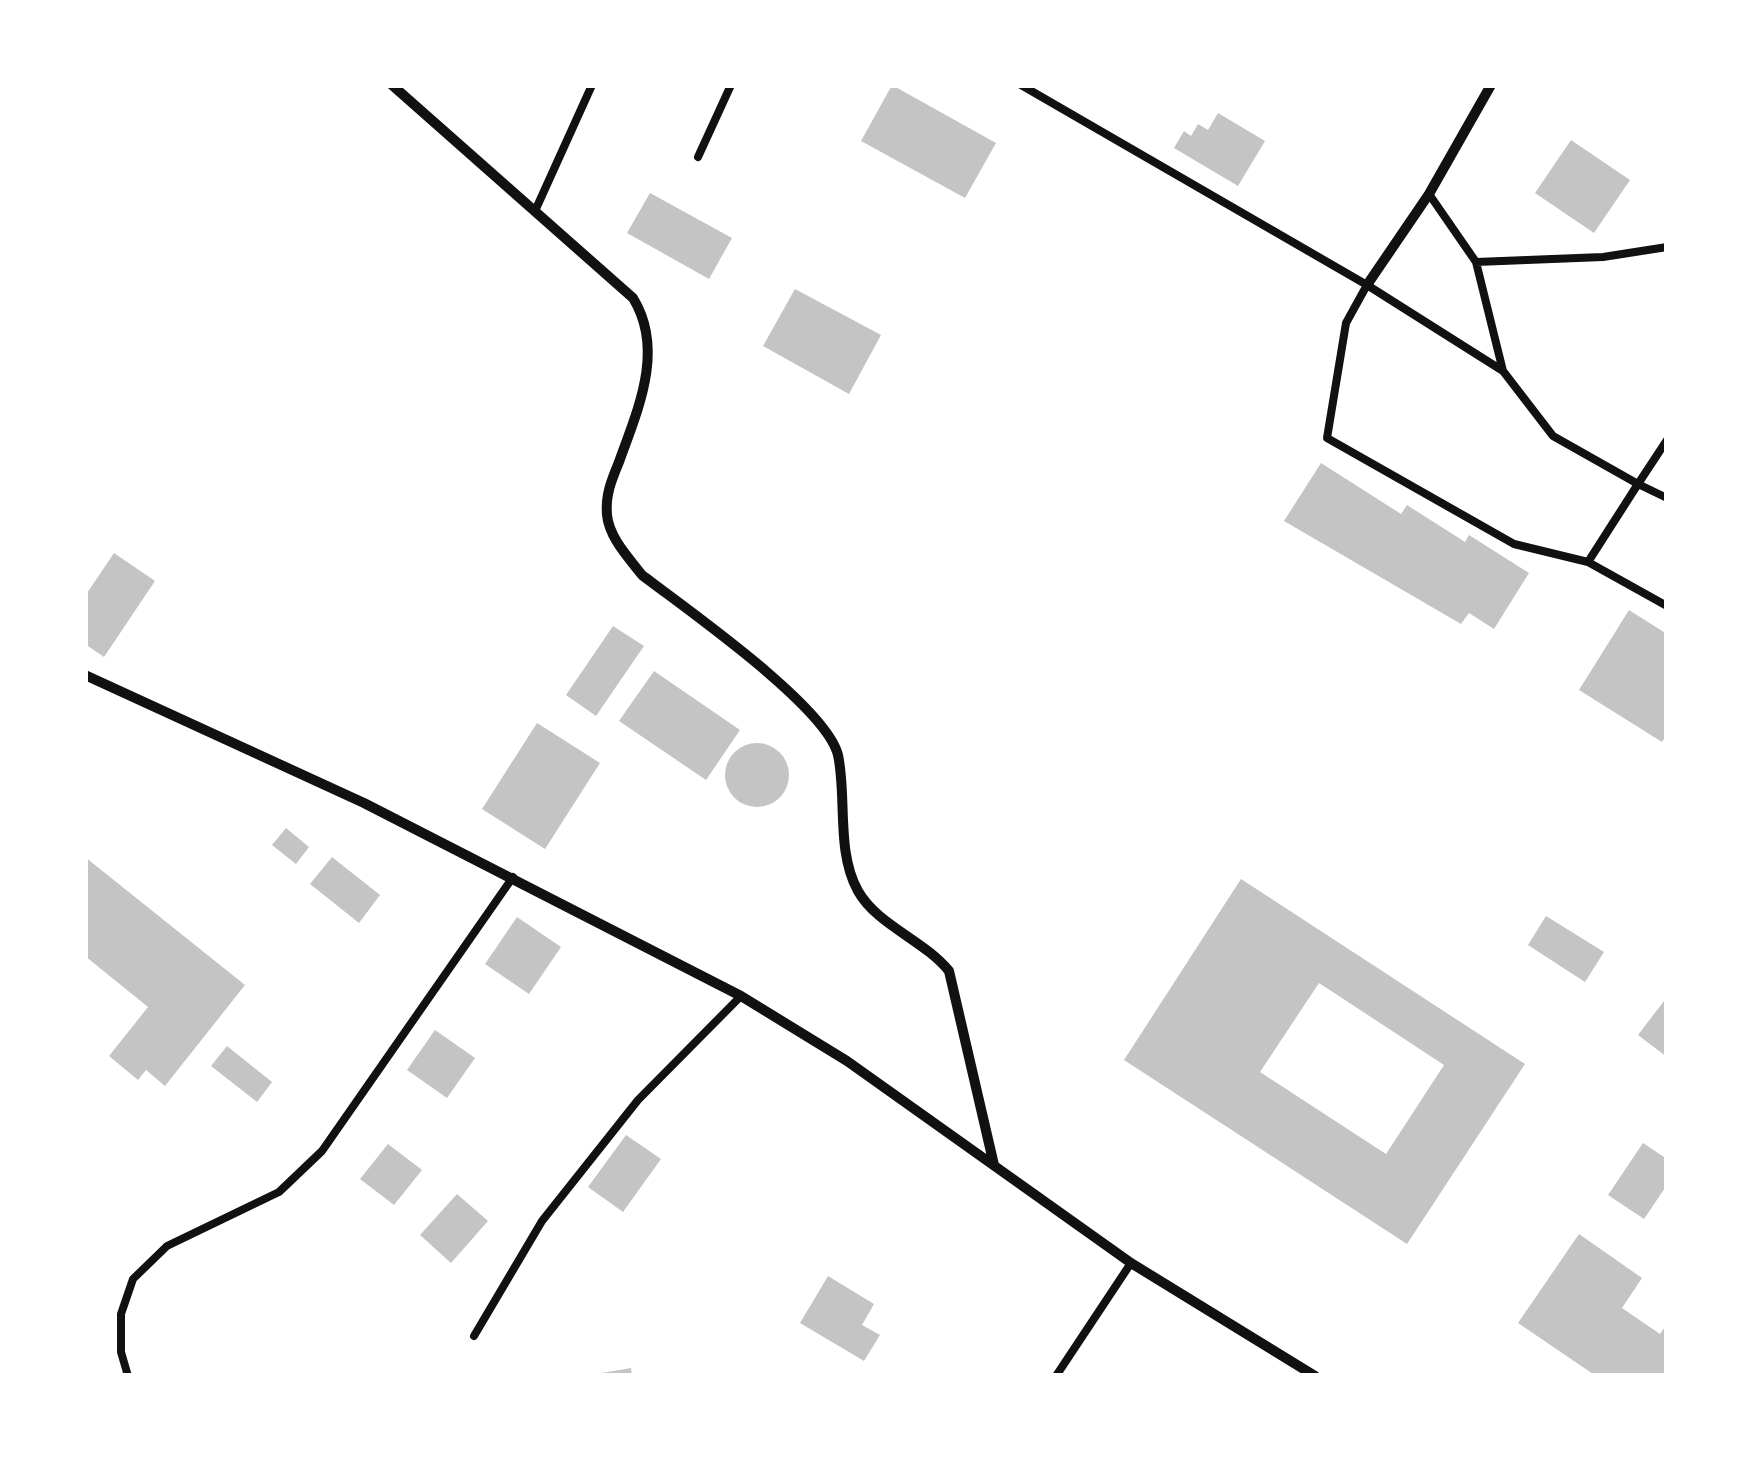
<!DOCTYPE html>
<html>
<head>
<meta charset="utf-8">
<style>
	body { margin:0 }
	#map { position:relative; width:1752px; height:1461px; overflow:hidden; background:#fff; font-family:"Nunito Sans",sans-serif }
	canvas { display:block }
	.frame { position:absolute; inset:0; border:88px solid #fff; pointer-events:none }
</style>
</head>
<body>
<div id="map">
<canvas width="1752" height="1461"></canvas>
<div class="frame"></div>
</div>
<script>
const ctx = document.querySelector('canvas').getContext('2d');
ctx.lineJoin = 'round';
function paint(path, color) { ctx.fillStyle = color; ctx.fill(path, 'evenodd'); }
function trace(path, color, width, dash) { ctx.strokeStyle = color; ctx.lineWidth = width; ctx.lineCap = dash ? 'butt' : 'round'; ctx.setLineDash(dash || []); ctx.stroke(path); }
const building = new Path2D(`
	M892 85 996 143 965 198 861 141Z
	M1218 113 1265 141 1238 186 1174 148 1184 131 1191 136 1198 124 1208 130Z
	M1571 140 1630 180 1594 233 1535 193Z
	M650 193 732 238 709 279 627 233Z
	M795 289 881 335 849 394 763 346Z
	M1321 463 1401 514 1407 505 1465 542 1469 535 1529 573 1494 629 1469 613 1461 624 1284 521Z
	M114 553 155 581 104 657 85 644V596Z
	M1629 610 1667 634V735L1662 742 1579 690Z
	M613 626 644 646 596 716 566 695Z
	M654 671 740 730 706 780 619 721Z
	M537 723 600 763 545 849 482 809Z
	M725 775a32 32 0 1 1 64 0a32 32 0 1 1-64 0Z
	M286 828 309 847 296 864 272 845Z
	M85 857 245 985 165 1086 146 1070 138 1080 109 1056 148 1007 85 956Z
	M332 857 380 895 359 923 310 884Z
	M1241 879 1525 1064 1407 1244 1124 1060ZM1319 983 1444 1065 1386 1154 1260 1072Z
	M1546 916 1604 952 1585 982 1528 945Z
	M517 917 561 947 529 994 485 964Z
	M1667 997V1057L1638 1035Z
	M435 1030 475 1058 447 1098 407 1070Z
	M227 1046 272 1082 257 1102 211 1066Z
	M626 1135 661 1159 623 1212 588 1187Z
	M1643 1143 1667 1159V1185L1644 1219 1608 1195Z
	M388 1144 422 1170 394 1205 360 1179Z
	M457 1194 488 1221 451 1263 420 1235Z
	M1579 1234 1642 1278 1622 1308 1660 1334 1667 1324V1376H1596L1518 1323Z
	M828 1276 874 1304 862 1325 880 1335 864 1361 800 1323Z
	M631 1368 632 1376H596V1374Z`);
const service = new Path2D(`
	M1021 85 1367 285 1503 371 1553 436 1638 484 1588 562
	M698 157 731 85
	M1429 194 1476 262 1503 371
	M535 211 592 85
	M1476 262 1603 257 1667 247
	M1367 285 1346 323 1327 438 1514 544 1588 562 1667 606
	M1667 440 1638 484 1667 498
	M474 1336 542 1221 638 1100 741 996
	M128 1376 121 1352V1314L133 1279 167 1246 279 1192 322 1151 513 877
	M1056 1376 1131 1263`);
const minor = new Path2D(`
	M392 85 633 298C665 350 638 409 619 462 612 479 605 495 607 515 609 537 628 557 642 575 686 609 826 706 838 755 847 797 836 852 858 891 877 925 924 940 949 971L994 1165
	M1367 285 1429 194 1491 85
	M85 675 364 803 741 996 847 1061 1131 1263 1315 1376`);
paint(building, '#c4c4c4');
trace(service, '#111', 8);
trace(minor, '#111', 10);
</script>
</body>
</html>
